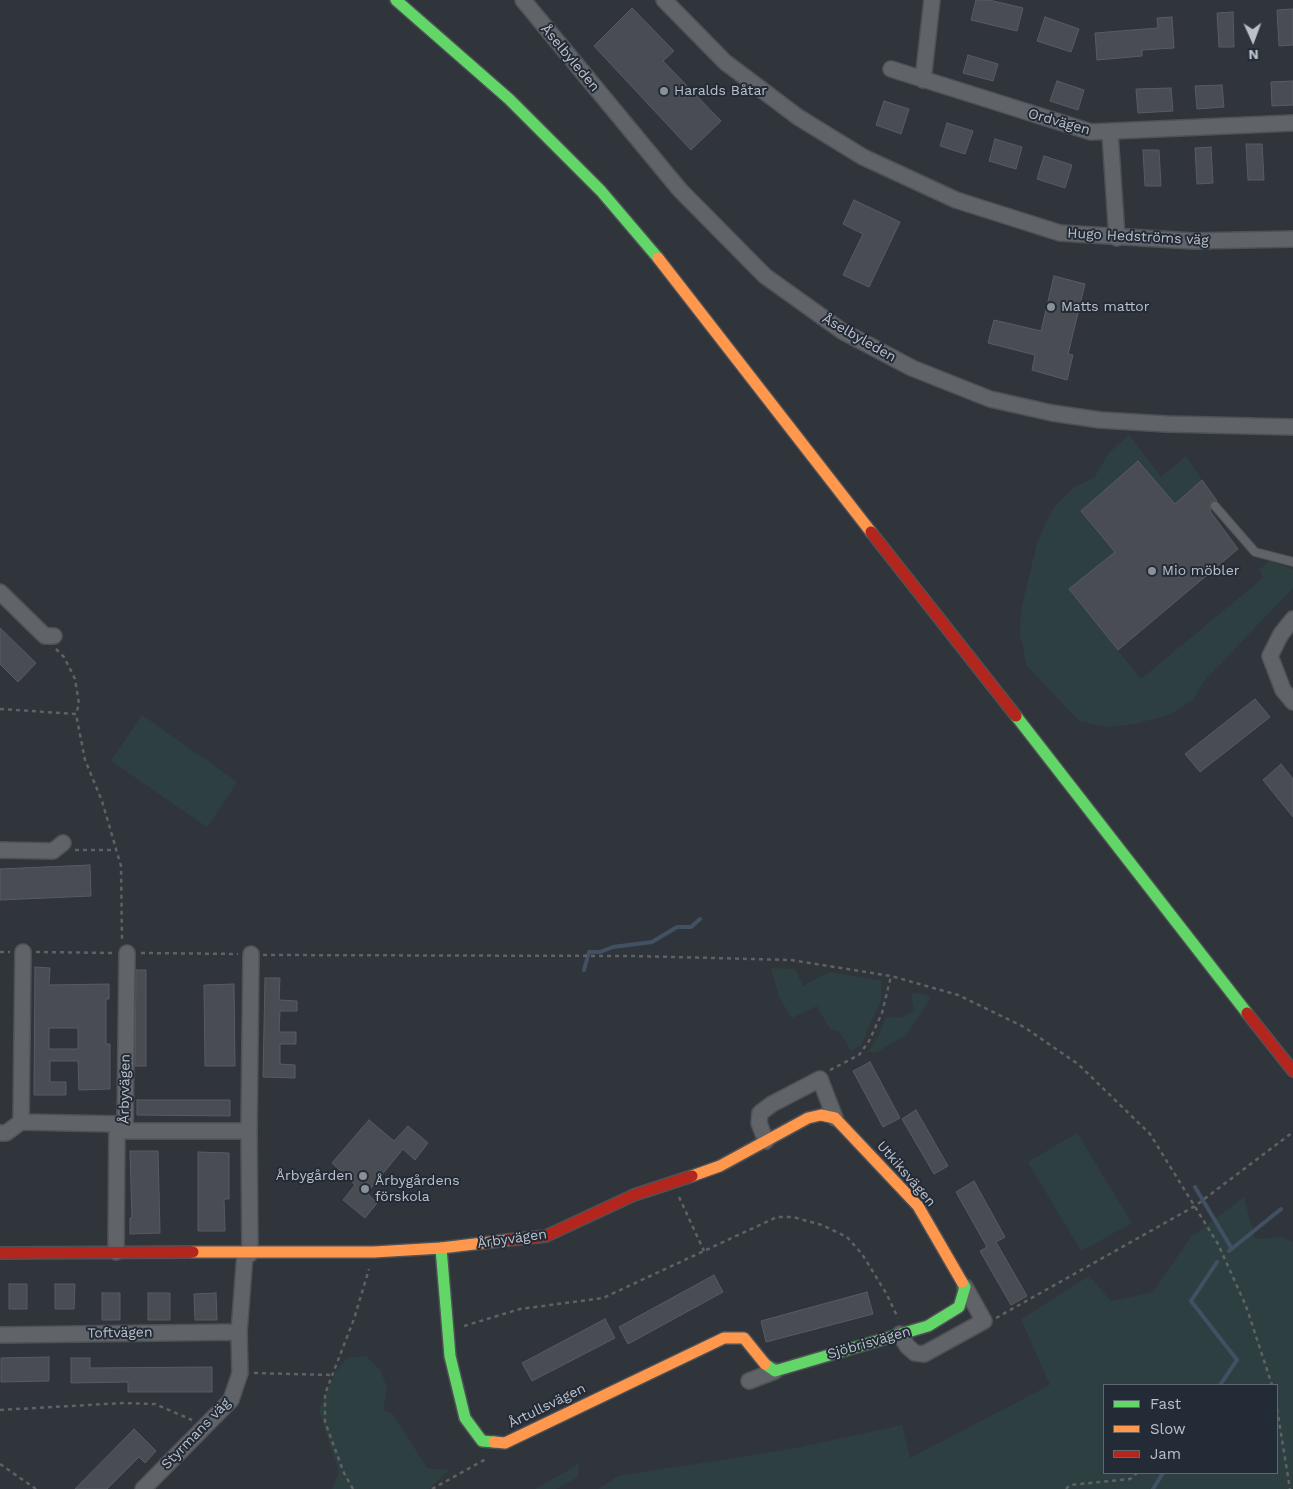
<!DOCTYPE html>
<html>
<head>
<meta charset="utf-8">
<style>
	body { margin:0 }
	#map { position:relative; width:1293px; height:1489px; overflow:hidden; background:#30353b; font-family:"Work Sans",sans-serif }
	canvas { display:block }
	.legend { position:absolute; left:1103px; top:1384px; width:175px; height:90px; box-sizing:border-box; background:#232b36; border:1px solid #606771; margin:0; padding:6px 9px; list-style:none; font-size:15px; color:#bbc1ca }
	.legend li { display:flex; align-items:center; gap:10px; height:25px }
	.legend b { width:25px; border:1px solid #606771 }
	.north { position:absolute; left:1228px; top:15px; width:50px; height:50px; -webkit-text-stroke:4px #232b36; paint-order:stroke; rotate:178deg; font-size:14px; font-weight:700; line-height:20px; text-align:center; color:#bbc1ca }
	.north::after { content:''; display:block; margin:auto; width:18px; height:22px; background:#bbc1ca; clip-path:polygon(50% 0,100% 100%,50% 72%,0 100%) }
</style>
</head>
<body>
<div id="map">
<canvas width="1293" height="1489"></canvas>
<ul class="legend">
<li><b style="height:6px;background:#63d668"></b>Fast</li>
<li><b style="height:6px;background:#ff974d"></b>Slow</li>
<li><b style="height:6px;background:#b3261e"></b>Jam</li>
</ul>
<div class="north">N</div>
</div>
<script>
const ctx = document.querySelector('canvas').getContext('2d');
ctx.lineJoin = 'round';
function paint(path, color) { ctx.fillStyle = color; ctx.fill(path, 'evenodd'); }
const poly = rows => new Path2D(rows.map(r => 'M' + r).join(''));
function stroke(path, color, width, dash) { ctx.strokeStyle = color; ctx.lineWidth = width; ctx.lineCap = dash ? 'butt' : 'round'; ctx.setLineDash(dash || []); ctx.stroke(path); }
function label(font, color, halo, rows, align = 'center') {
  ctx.font = font + ' "Work Sans",sans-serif'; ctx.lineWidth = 4; ctx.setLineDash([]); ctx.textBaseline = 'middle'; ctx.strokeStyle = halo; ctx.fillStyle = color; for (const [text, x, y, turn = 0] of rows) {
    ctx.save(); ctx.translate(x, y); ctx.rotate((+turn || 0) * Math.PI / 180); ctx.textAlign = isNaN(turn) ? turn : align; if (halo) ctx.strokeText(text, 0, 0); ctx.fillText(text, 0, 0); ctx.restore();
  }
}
paint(poly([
	[1129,435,1161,477,1186,456,1202,480,1175,504,1138,461,1082,511,1115,552,1069,590,1141,679,1263,578,1259,570,1270,561,1293,569,1293,588,1204,681,1193,700,1169,715,1134,724,1106,727,1079,721,1027,666,1020,634,1021,610,1037,543,1053,508,1073,488,1094,478,1109,453],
	[142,715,237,782,207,827,111,761],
	[771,968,795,969,803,986,829,972,881,981,881,1000,861,1045,851,1051,839,1031,830,1029,817,1006,792,1018,780,999],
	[911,993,926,994,930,999,906,1035,877,1052,868,1052,878,1037,886,1017,903,1018,914,1010],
	[1077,1133,1132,1223,1081,1251,1028,1162],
	[1244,1197,1255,1239,1281,1237,1293,1242,1293,1489,598,1489,618,1476,787,1450,902,1425,910,1458,1050,1385,1021,1319,1089,1276,1111,1301,1153,1292,1191,1237],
	[1104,1385,1277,1385,1277,1473,1104,1473],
	[366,1356,381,1371,387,1388,383,1410,392,1413,427,1468,449,1470,429,1489,332,1489,339,1472,319,1410,336,1371,347,1358],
	[579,1464,578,1477,556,1489,535,1489]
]), '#2e3f41');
stroke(poly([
	[584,970,589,952,600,952,613,947,652,942,677,927,691,927,700,919],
	[1195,1187,1232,1249],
	[1229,1251,1281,1209],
	[1217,1262,1191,1301,1237,1360,1220,1385],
	[1153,1489,1163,1473]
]), '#425064', 4);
const building = poly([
	[976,0,989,0,1023,8,1017,31,971,20,976,0],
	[632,8,674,51,663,61,721,121,691,150,594,46,632,8],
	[1293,9,1293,45,1279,46,1277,10,1293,9],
	[1233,12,1234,47,1219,47,1217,13,1233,12],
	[1045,17,1079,29,1071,52,1037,41,1045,17],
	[1172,17,1174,48,1142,50,1142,56,1097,60,1095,33,1158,28,1157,18,1172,17],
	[968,55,998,64,993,81,963,73,968,55],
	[1057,81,1084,90,1078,110,1050,101,1057,81],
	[1293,81,1293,105,1272,106,1271,82,1293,81],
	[1222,85,1224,107,1197,109,1195,86,1222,85],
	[1171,88,1173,111,1138,113,1136,89,1171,88],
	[884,101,909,109,901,134,876,125,884,101],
	[947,123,973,131,965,154,940,146,947,123],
	[995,139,1022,147,1016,169,989,161,995,139],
	[1246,144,1262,144,1264,180,1248,180,1246,144],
	[1211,147,1213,183,1197,184,1195,148,1211,147],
	[1143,150,1159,150,1161,186,1145,186,1143,150],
	[1044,156,1072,165,1065,188,1037,179,1044,156],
	[854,200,900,222,869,287,843,275,863,234,843,224,854,200],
	[1054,276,1085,284,1068,354,1073,355,1067,380,1032,370,1035,355,988,343,994,320,1041,331,1054,276],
	[1138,461,1175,504,1202,480,1217,501,1211,502,1210,511,1238,549,1118,650,1069,589,1115,552,1081,511,1138,461],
	[0,628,36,663,18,682,0,664,0,628],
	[1255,699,1270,717,1200,772,1185,754,1255,699],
	[1281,764,1293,779,1293,817,1263,780,1281,764],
	[90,865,91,896,0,900,0,869,90,865],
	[35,967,50,968,49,985,109,984,109,999,106,999,106,1044,110,1044,110,1089,79,1090,78,1061,50,1061,50,1082,66,1082,66,1095,34,1095,35,967],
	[49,1028,78,1028,78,1049,49,1049,49,1028],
	[136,970,146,970,146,1066,135,1066,136,970],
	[265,978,280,978,279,1000,297,1001,297,1011,280,1011,279,1032,296,1032,296,1044,280,1044,280,1064,295,1065,295,1078,263,1077,265,978],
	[234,984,235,1066,205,1066,204,985,234,984],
	[870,1062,900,1118,883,1127,853,1071,870,1062],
	[137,1100,230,1100,230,1116,137,1115,137,1100],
	[916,1110,948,1166,934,1174,902,1119,916,1110],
	[369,1120,394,1141,408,1126,428,1143,415,1160,403,1149,367,1193,377,1203,365,1218,343,1200,355,1185,332,1163,369,1120],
	[130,1151,158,1151,160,1233,130,1234,130,1218,132,1218,130,1151],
	[198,1152,229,1153,229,1199,224,1199,225,1231,198,1231,198,1152],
	[974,1181,1005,1237,996,1242,1027,1296,1011,1305,980,1251,987,1247,956,1192,974,1181],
	[714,1275,723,1292,628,1344,619,1327,714,1275],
	[9,1284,27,1284,27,1309,9,1309,9,1284],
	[55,1284,75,1284,74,1309,55,1309,55,1284],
	[867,1292,873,1314,766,1342,761,1321,867,1292],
	[102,1293,120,1293,120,1320,102,1320,102,1293],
	[148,1293,170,1293,170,1320,148,1320,148,1293],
	[216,1293,217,1320,195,1320,194,1294,216,1293],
	[605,1319,615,1338,532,1381,522,1363,605,1319],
	[49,1357,49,1381,1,1382,1,1358,49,1357],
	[71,1358,90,1358,90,1368,212,1367,212,1392,128,1392,128,1382,71,1383,71,1358],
	[134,1429,156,1451,145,1463,139,1457,107,1489,75,1489,134,1429]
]);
paint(building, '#494d53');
stroke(building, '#585c62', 1);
const lane = poly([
	[1215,506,1255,552,1293,562]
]);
const street = poly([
	[523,0,680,190,765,276,842,331,912,368,990,399,1052,413,1100,420,1167,424,1293,427],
	[664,0,725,62,798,117,863,157,956,200,1060,233,1193,241,1293,239],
	[891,69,1091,132,1293,123],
	[923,80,932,0],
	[1110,133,1117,238],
	[0,592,45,636,54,636],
	[1293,619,1281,634,1270,656,1283,690,1293,702],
	[0,850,53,851,63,843],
	[127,953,125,1131,249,1131],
	[21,1122,117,1124,116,1252],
	[0,1133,6,1133,21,1122,23,952],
	[766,1141,759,1123,760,1113,772,1104,820,1079,835,1118],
	[250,1254,249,1131,251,954],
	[900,1334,907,1346,915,1353,924,1354,984,1321,965,1287],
	[0,1335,239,1332],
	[749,1381,775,1371],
	[143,1489,231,1400,240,1373,239,1332,245,1254]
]);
const fast = poly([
	[396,0,509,99,601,191,658,258],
	[1016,716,1247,1013],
	[441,1248,450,1356,465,1418,482,1441,494,1442],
	[765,1364,775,1371,928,1326,959,1307,965,1287,962,1282]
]);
const slow = poly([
	[658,258,871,532],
	[692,1176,720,1166,808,1118,821,1115,835,1118,918,1206,962,1282],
	[193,1252,374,1252,441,1248,508,1240],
	[494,1442,505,1443,724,1338,744,1338,765,1364]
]);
const jam = poly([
	[871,532,1016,716],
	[1247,1013,1293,1071],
	[508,1240,546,1236,634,1195,692,1176],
	[0,1253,193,1252]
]);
stroke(lane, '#4e5156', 10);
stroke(street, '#4e5156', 18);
stroke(fast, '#4e5156', 14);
stroke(slow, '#4e5156', 14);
stroke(jam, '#4e5156', 14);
stroke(poly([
	[56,649,64,657,75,679,79,704,76,714],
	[0,709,76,714,85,760,102,801,121,866,122,940],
	[75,850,116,850],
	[0,952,10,952],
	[36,952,113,953],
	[141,953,238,954],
	[263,955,634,956,791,960,891,976,958,995,1024,1027,1078,1064,1150,1134,1218,1244,1246,1306,1272,1385],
	[830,1070,859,1055,869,1041,882,1013,891,976],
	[679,1197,704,1251],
	[996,1318,1195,1206,1293,1132],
	[464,1326,520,1309,603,1298,777,1217,793,1217,822,1225,847,1237,862,1254,886,1293,898,1318],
	[254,1373,332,1375],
	[1277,1409,1290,1489],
	[0,1410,123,1403,155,1404,192,1420],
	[0,1464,36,1489],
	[353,1489,344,1473,325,1422,325,1394,354,1319,369,1269],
	[432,1489,486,1459],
	[1066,1489,1070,1485,1130,1479,1137,1473]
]), '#5e6266', 2.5, [4, 4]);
stroke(lane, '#606368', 8);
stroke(street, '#606368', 15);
stroke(fast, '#63d668', 11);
stroke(slow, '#ff974d', 11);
stroke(jam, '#b3261e', 11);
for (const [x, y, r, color] of [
	[664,91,5,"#8a9098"],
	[1051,307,5,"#8a9098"],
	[1152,571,5,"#8a9098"],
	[363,1176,5,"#8a9098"],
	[365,1189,5,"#8a9098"]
]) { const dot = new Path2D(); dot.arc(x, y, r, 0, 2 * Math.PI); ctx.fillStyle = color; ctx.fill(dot); stroke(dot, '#232b36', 2); }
label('14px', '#bbc1ca', '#232b36', [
	["Åselbyleden",570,58,50],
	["Ordvägen",1059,122,16],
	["Hugo Hedströms väg",1138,237,3],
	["Åselbyleden",859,338,30],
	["Årbyvägen",125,1089,-89],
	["Utkiksvägen",906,1174,49],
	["Årbyvägen",512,1239,-8],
	["Toftvägen",120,1333,-1],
	["Sjöbrisvägen",869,1343,-16],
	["Årtullsvägen",547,1406,-26],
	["Styrmans väg",196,1434,-46]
]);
label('14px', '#bbc1ca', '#232b36', [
	["Haralds Båtar",674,91],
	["Matts mattor",1061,307],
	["Mio möbler",1162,571],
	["Årbygården",353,1176,"right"],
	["Årbygårdens",375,1181],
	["förskola",375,1197]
], 'left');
</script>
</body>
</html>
